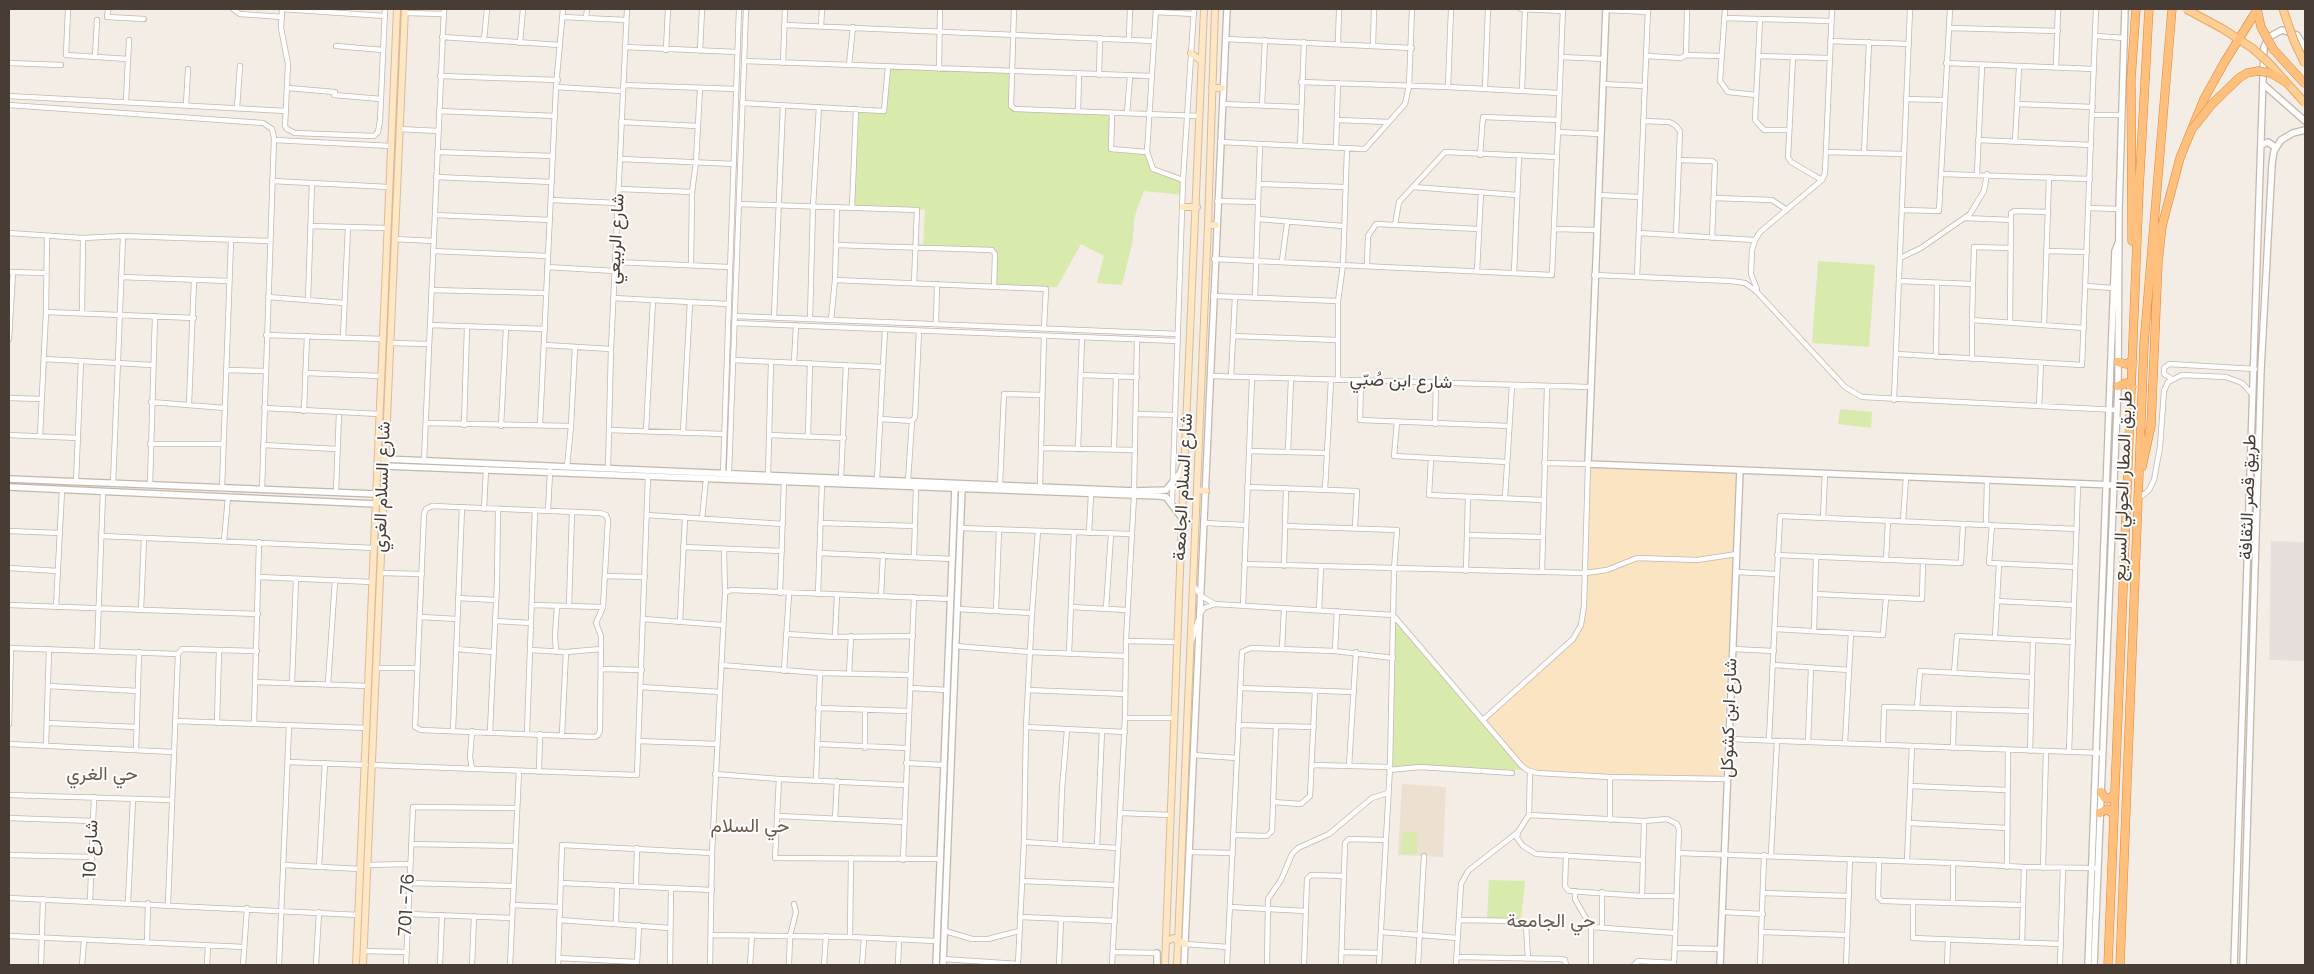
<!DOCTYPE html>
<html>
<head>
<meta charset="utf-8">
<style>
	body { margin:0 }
	#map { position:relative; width:2314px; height:974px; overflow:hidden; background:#f4ede6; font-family:Poppins,sans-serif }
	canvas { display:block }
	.frame { position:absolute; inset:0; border:10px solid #473d35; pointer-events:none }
</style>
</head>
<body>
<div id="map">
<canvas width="2314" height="974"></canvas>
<div class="frame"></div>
</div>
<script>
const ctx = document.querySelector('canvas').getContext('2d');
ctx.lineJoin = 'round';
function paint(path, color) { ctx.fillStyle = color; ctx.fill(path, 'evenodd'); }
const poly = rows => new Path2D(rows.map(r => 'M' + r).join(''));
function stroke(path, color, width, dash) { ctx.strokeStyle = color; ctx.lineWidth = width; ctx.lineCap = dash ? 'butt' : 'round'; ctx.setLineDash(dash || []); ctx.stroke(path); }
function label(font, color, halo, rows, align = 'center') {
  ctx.font = font + ' Poppins,Vazirmatn,sans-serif'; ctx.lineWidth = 4; ctx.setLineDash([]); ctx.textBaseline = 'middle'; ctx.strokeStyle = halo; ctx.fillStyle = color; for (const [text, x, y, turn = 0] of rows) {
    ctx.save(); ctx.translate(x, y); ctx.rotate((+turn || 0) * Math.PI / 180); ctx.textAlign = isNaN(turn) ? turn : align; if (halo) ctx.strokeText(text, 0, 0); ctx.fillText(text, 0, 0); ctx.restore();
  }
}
paint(poly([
	[2271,541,2305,542,2305,661,2269,660]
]), '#e6dfdb');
paint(poly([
	[1402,784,1446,787,1443,857,1398,855]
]), '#eee0d0');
paint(poly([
	[888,67,1011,72,1011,106,1015,109,1112,113,1111,147,1147,152,1153,169,1183,180,1183,195,1144,191,1135,215,1132,244,1122,285,1097,283,1104,256,1081,244,1057,287,994,287,995,254,992,250,923,247,925,210,853,210,859,109,884,111],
	[1818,261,1875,265,1869,347,1812,343],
	[1840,409,1872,412,1871,428,1838,424],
	[1393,615,1521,765,1523,770,1390,767],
	[1403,831,1417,832,1417,854,1401,854],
	[1489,880,1525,881,1521,922,1487,920]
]), '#d9eaad');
paint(poly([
	[1588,464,1740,470,1736,561,1726,676,1722,778,1537,773,1527,770,1484,719,1578,632,1583,617]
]), '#fae4c1');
const minor = poly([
	[68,9,66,55,128,59],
	[108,9,107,17,144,19],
	[233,9,240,14,282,17],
	[282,9,281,28,288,64,285,126,287,129,295,133,374,136,378,132,380,121,385,9],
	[282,9,385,16],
	[1014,9,1011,106,1015,109,1200,116],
	[1156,9,1147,152,1153,169,1183,180],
	[1521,9,1563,11],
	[1725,9,1720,81,1728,92,1756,95],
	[1606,10,1648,12],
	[1156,12,1194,14],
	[405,13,444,14],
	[562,17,626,20],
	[586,18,587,9],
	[1724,18,1831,21],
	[1760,19,1755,120,1764,130,1789,130],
	[785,25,1154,41],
	[821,26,822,9],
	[1949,28,2058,31],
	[2096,36,2124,38],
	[442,37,560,45],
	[1129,39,1130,9],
	[1226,39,1412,48],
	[484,40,487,9],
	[1830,41,1909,44],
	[520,43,523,9],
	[1338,44,1339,9],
	[336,46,383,50],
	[1373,46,1374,9],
	[625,47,737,52],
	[666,50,668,9],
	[700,51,702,9],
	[1686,55,1687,9],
	[1646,56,1681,58,1686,55,1721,56],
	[1758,56,1829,58],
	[95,57,97,20],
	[1561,57,1604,59],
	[1793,57,1788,157,1791,162,1822,180],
	[744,61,1152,76],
	[9,63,61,65],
	[783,63,785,9],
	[1946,63,2094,69],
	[849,65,853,27],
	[2056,67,2058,9],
	[939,69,940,9],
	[1099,75,1100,38],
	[440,76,558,80],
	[1301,82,1448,87,1559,93],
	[1603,84,1645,86],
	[623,85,736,89],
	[556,87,622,91],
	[1448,87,1451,9],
	[288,88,335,92,334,95,381,99],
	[1485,88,1488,9],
	[1522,91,1525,9],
	[9,96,286,111],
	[1906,99,1944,100],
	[126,101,129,40],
	[742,103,884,111,888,67],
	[1222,104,1300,107],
	[2018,104,2093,107],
	[9,105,263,123,272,129,274,138,262,490],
	[186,105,188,69],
	[1262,105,1265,40],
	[237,108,240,66],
	[439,111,555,116],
	[1078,111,1079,74],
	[1112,113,1111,149,1147,152],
	[1127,113,1130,77],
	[2092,115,2122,115],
	[1337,120,1389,122],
	[1643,121,1669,122,1675,125,1680,131,1676,235],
	[621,122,697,126],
	[399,129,438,131],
	[1558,132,1601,134],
	[274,140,391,146],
	[1978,140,2091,145],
	[1220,142,1365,149,1405,104,1409,86,1412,9],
	[2015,142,2019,67],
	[1300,146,1304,42],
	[1336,147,1338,83],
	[437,152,553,156],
	[1826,152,1904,154],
	[1864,153,1869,42],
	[1480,155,1483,117,1559,120],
	[621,159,734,164],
	[1679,160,1712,161,1715,163,1712,238],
	[1941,174,2090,179],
	[1977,174,1982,66],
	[436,177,552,182],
	[272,181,389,187],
	[1259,184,1344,187],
	[1413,187,1517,195],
	[620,189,692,192],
	[1598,195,1640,197],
	[1714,198,1772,200,1787,210],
	[551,200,618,203],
	[1217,201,1258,202],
	[739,204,917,210,914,283],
	[852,208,856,109],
	[2088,208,2119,209],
	[1902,210,1939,211,1950,9],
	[435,215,550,220],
	[1965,218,2011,220],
	[1258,219,1343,226],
	[1395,225,1399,202,1445,152,1557,157],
	[310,226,387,228],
	[1554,229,1596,230],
	[9,233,83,238,123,236,270,241],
	[1639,233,1755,240],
	[394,239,434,241],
	[836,245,992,250,995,254,994,287],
	[433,251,548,256],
	[2046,251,2087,252],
	[1900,258,1921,248,1970,214,1984,191,1987,174],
	[1214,259,1552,275,1563,9],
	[1282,261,1287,223],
	[615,262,729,267],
	[691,265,692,192,696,162,700,88],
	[1367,265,1368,236,1376,224,1479,229],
	[547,267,615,271],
	[1477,271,1481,192],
	[9,272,46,273],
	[1514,273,1519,156],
	[1594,275,1731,281,1745,283,1756,291,1845,387,1862,397,2117,410],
	[121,277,229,281],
	[1637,277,1648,9],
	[835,280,1046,289,1044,328],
	[1899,281,1972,284],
	[2085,286,2114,288],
	[1757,289,1751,274,1752,250,1755,240,1760,232,1822,180,1825,173,1832,9],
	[432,290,545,293],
	[1213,296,1338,301],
	[268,297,344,303],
	[613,298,728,304],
	[1255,298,1260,144],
	[308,300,312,183],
	[46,312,194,318],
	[82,313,83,238],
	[735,316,1178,334],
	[774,317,783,105],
	[810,319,813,206,819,107],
	[831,320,835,280,837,207],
	[1972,320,1974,247,2010,248],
	[734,323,1178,341],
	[2010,323,2011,213,2014,211,2048,212],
	[936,324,937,284],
	[430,325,545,329],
	[2044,325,2049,177],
	[266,335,383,339],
	[1233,336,1337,340],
	[343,338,348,227],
	[9,339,13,272],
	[390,343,429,344],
	[545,345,611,349],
	[1897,354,2082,365,2096,9],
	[1936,357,1937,283],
	[44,359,153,365],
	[1972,359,1972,320,2084,328],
	[733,360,883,367],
	[794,362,796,325],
	[226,370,265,371],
	[305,373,381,376],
	[1081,375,1137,377],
	[1211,376,1590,387],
	[1231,377,1235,297],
	[2172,379,2164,374,2164,368,2169,364,2255,369],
	[1338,380,1338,301,1343,265,1347,149],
	[1361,381,1360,420,1509,426],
	[9,398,42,399],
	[1894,400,1910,9],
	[151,402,225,408],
	[189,404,194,280],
	[2039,406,2041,363],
	[264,408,379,414],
	[304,411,307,336],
	[1136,414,1175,415],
	[880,419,912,421,915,417,919,331],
	[1397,422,1394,456,1507,462],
	[426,423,571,426],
	[1435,424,1436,383],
	[464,425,467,327],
	[540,425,556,87,563,9],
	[501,426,506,328],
	[609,430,723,434],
	[646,431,653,300],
	[683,433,690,302],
	[9,435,78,438],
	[769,435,844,438],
	[40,436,46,312,47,236],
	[808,436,810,363],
	[150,444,224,444],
	[263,445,336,449],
	[1042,448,1135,450],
	[1078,449,1082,337],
	[1114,450,1116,376],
	[1249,451,1327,453],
	[1288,451,1291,379],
	[1431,459,1429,495,1543,500],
	[424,461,444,9],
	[567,467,571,426,575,347],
	[608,469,611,349,627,9],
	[729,473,746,9],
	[723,474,739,9],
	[768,476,771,362],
	[841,478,846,365],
	[877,480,885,329],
	[908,481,912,421],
	[76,482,81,361],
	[113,484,123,236],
	[1000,484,1004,394,1042,395],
	[150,485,155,316],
	[1040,485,1044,336],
	[1247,487,1357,491,1355,527],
	[222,488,231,240],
	[1325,490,1331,380],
	[1134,491,1137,339],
	[336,492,339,413],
	[1505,498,1512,385],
	[2138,499,2149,490,2154,480,2160,447,2164,391,2168,382,2182,375,2226,377,2242,383,2253,395],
	[1172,503,1183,180,1194,9],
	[432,506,600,513,606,515,608,520,603,607,596,623,601,636,600,731,598,735,595,737,421,730,415,727,424,514,426,509,432,506],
	[484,509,486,469],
	[548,511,550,471],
	[647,515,783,524],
	[1823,518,1825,474],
	[702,519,706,479],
	[1903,522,1906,477],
	[821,523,915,526],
	[1205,523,1246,525],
	[1986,525,1987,480],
	[1992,525,1989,563,2075,567],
	[1285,526,1397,530,1394,569,1390,767,1379,965],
	[960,528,1131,534],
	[9,531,60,533],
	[1089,533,1091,494],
	[1467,535,1543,537],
	[101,536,374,548],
	[224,541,228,497],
	[683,547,782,551],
	[724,549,725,593],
	[819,553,952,559],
	[1777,555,1961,563,1963,524],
	[914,557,916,487],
	[1886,560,1888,521],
	[1244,564,1585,573,1607,570,1637,558,1697,560,1737,554],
	[1284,566,1286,488],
	[9,568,58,571],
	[1466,571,1468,497],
	[1542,572,1547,386],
	[1736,572,1776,574],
	[380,573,422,574],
	[605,576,645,577],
	[259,577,372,582],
	[1194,586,1201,596,1215,604],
	[780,593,784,482],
	[818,594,822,483],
	[1815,594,1922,599,1923,561],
	[881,596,883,555],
	[458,598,496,600],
	[1997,601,2074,605],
	[9,605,258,614],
	[532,605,603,607],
	[569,606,572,512],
	[1243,606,1252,378],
	[56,607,62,490],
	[1071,607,1127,610],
	[1106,609,1111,534],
	[141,610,144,538],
	[1319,610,1321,567],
	[996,611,999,529],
	[1032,613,1038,531],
	[1200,614,1204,608,1215,604,1393,615,1521,765,1527,770,1537,773,1610,777,1728,779],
	[421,617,457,619],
	[643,619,722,625],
	[495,621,531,623],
	[680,622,685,517],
	[1775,629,1883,635,1886,598],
	[1814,631,1816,557],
	[786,634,835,637,913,636],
	[835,637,837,595],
	[1995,638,1999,564],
	[1192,640,1198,621],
	[1126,641,1134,496],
	[955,646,1030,652,1126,656],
	[9,648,178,654,168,904],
	[456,649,493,652],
	[1282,649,1284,608],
	[1733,649,1774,651],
	[530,650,566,652,601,649],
	[97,651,103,492],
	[1335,651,1337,611],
	[556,652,555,635,557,606],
	[1069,653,1074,532],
	[178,654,182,649,257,651],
	[721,665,820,673,910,675],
	[1773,665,1849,670],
	[376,668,417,668],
	[601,669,642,670],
	[784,671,789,593],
	[1954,673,1957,636,2073,642],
	[849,674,851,636],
	[256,682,368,686],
	[292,683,296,579],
	[328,684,335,581],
	[48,686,138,691],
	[641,687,720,692],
	[911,688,947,690],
	[1240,688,1354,692],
	[1028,690,1125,694],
	[818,708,908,711],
	[1917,708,1920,671,2031,677],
	[1125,718,1175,718],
	[1484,719,1573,639,1581,625,1584,606,1588,464,1544,463],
	[175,721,367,728],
	[47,723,137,727],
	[217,723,219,650],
	[9,724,11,648],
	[254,724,259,542],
	[1238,725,1314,727],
	[1026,727,1125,732],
	[453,730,462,508],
	[490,731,497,583,498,509],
	[527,733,535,510],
	[562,734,566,652],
	[1729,739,2102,753],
	[1769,740,1780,516,2077,529],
	[639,741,717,744],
	[1808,742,1811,668],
	[1845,743,1851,633],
	[9,744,174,752],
	[817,744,906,748],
	[46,745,49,649],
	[1883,745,1884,707,2031,711],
	[865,748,865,711],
	[1953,748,1954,709],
	[136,750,139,652],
	[2030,751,2033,640],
	[2069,752,2078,484],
	[1193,755,1237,758],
	[288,762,366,765],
	[906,763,944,765],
	[372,765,637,775,648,476],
	[1313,765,1390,767],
	[1349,766,1356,652],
	[472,769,470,757,472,731],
	[1389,770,1420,767,1512,773],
	[539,772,540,734],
	[715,774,779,779,905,785],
	[779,779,775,858,940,859],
	[816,780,820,673],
	[1910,786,2006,790],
	[9,795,172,800],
	[1273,802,1301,804,1310,796,1315,691],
	[1120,813,1171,815],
	[1529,815,1644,821,1667,819,1677,824,1679,829,1674,965],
	[779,816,903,822],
	[9,818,93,821],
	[835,819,837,781],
	[1610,820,1610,777],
	[1909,823,2007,828],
	[1518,832,1517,838,1523,846,1536,854,1642,860],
	[1234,835,1267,836,1272,831,1276,726],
	[1024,842,1117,848],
	[411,844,515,846],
	[1060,844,1062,789,1067,730],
	[1097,846,1102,731],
	[1189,852,1233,853],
	[1678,853,1953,863,2024,867,2094,868],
	[9,855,92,857],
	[1566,855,1565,886,1569,891,1642,896,1677,896],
	[1771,855,1777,741],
	[903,860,914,597],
	[1879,860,1878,897,1882,901,2023,905],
	[1907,861,1912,746],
	[283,865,361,869],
	[367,865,410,864],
	[319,867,325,763],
	[2007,867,2008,750],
	[2043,868,2046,751],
	[1022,881,1115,885],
	[409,883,513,886],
	[561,883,712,890],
	[636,886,637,848],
	[1575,891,1575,899,1591,927,1591,965],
	[1764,893,1849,896],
	[1642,896,1644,821],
	[9,898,359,915],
	[90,901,94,797],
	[128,902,133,799],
	[1913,902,1913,938,2061,944],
	[1953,902,1953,863],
	[512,905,560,907],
	[1230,907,1306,911],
	[1722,912,1763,914],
	[408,914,512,918],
	[1020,917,1115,921],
	[559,920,670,928],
	[1460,920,1518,921,1524,923,1526,925,1528,959],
	[616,923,617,885],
	[1591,927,1675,933],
	[1602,928,1602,892],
	[945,931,972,939,988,939,1019,931],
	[1381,932,1458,938],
	[1762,932,1847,935],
	[712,935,850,937,936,941],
	[9,936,244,947],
	[850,937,851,858],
	[147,943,148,903],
	[2022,943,2024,867],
	[1185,944,1228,947],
	[1675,948,1721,949],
	[364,951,406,952],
	[1113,952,1157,953],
	[1342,952,1380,953],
	[1457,957,1561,959,1565,960,1566,965],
	[558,958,637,962],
	[943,959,1018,964,1024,842,1026,727,1032,613,957,609],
	[637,964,639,925],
	[41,965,43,899],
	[82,965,84,940],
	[207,965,208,946],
	[243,965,247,908],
	[279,965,289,726],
	[316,965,319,912],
	[406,965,413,807,517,808],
	[440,965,442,915],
	[472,965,474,916],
	[510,965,519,771],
	[558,965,562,845,712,853],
	[670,965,671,888],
	[710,965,712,853,725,593,731,590,951,599],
	[750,965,752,935],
	[789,965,790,936,796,912,794,904],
	[824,965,826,936],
	[862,965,864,938],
	[898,965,899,940],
	[1059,965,1061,919],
	[1112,965,1125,718,1126,641,1178,642],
	[1227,965,1242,652,1251,648,1335,651,1393,658],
	[1267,965,1268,899,1281,880,1292,854,1298,848,1329,834,1372,798,1388,793],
	[1304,965,1307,879,1311,875,1344,876],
	[1341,965,1345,843,1349,839,1386,840],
	[1418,965,1424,856],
	[1456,965,1461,884,1468,871,1518,832,1529,815,1530,771],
	[1634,965,1638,961,1674,963],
	[1760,965,1764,855],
	[1846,965,1850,859],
	[1947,965,1948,940],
	[2060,965,2063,868]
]);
const tertiary = poly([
	[1606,9,1588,464,2114,485],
	[2263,84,2305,121],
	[2262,145,2268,142,2276,148],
	[384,459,1134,491,1166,490,1180,473,1183,465],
	[384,466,1159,496,1166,497,1182,518],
	[9,479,376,494],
	[9,487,376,504],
	[936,965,955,488],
	[943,965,962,488],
	[1157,965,1157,953],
	[1184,965,1227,9],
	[1720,965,1740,470],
	[2088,965,2115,251,2119,241],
	[2094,965,2118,386,2119,209,2125,9],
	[2234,965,2264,47,2269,37,2282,30,2297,35,2305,48],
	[2243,965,2261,369,2272,164,2274,151,2281,140,2293,133,2305,130]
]);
const secondary = poly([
	[1191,53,1202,62],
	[1212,88,1222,88],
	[1183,207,1197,207],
	[1208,225,1216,225],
	[1197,490,1206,491],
	[1166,942,1173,938,1185,944],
	[356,965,397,9],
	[363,965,405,9],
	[1165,965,1182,518,1204,9],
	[1177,965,1208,225,1215,9]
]);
const trunk = poly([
	[2132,241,2131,79,2136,9],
	[2118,362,2126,364,2133,361],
	[2118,386,2126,383,2132,387],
	[2142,467,2151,426,2158,263,2162,226,2180,158,2204,99,2224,63],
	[2101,792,2105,798,2108,799,2114,795],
	[2100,813,2107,809,2113,814],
	[2108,965,2139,190,2149,9],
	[2120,965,2144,344,2172,9]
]);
stroke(minor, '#c3b6ac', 6);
stroke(tertiary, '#c3b6ac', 8);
stroke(secondary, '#d9bc96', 8);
stroke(trunk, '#e38331', 9);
stroke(minor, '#fff', 4.5);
stroke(tertiary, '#fff', 5.5);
stroke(secondary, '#ffe7c5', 6);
stroke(trunk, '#ffc07d', 8);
const primaryBridge = poly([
	[2186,9,2223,29,2252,48,2268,62,2305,103],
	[2283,9,2294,41,2305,64]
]);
const trunkBridge = poly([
	[2257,9,2261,27,2273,49,2305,84],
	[2224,63,2257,10],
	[2193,128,2212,104,2239,78,2247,73,2258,71,2271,73,2287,83]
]);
stroke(primaryBridge, '#e8a860', 9, []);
stroke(trunkBridge, '#e38331', 9, []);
stroke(primaryBridge, '#ffce94', 7);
stroke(trunkBridge, '#ffc07d', 8);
label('18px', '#473d35', '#fff', [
	["شارع الربيعي",617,239,-87],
	["شارع ابن صُبّي",1401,382,2],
	["طريق المطار الحولي السريع",2124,486,-88],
	["شارع السلام الغري",383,487,-88],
	["شارع السلام الجامعة",1184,487,-87],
	["طريق قصر الثقافة",2249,497,-88],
	["شارع ابن كشوكل",1730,718,-88],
	["شارع 10",92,849,-88],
	["701 -76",408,905,-87]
]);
label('19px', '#6a594c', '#fff', [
	["حي الغري",102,775],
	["حي السلام",750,827],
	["حي الجامعة",1551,922]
]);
</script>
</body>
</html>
